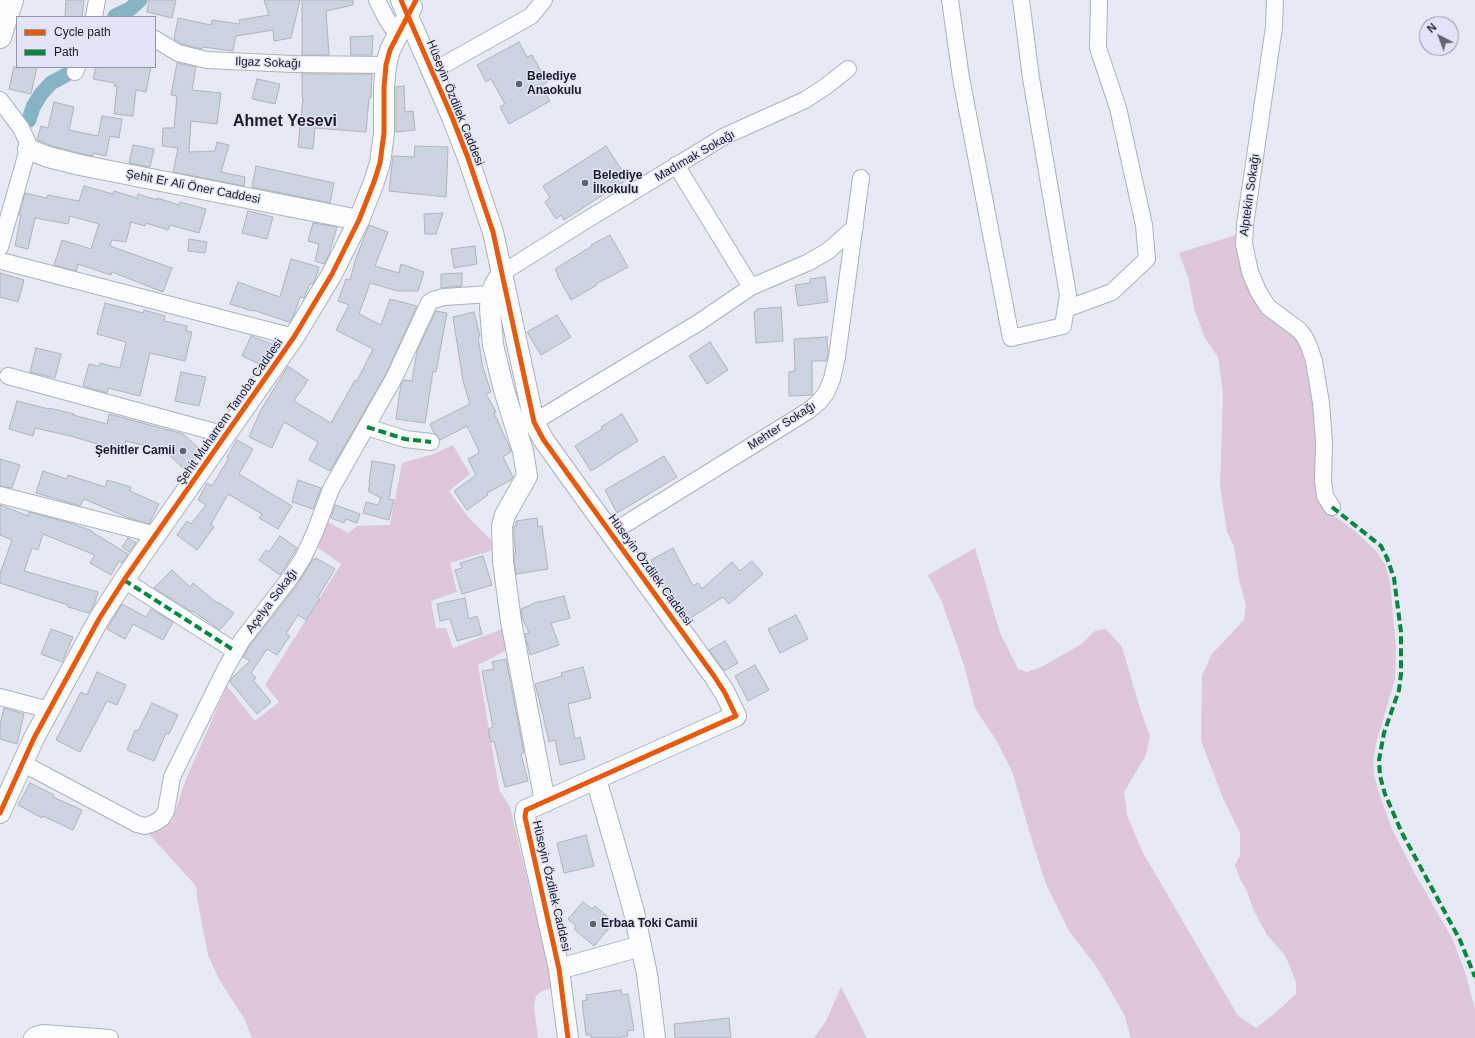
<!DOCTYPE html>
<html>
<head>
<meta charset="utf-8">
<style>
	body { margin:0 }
	#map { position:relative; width:1475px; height:1038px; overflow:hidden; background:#e7e9f4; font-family:Arial,sans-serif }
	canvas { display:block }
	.legend { position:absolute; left:16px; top:16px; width:140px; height:52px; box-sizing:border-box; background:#e2e5f9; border:1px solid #9295a3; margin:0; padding:5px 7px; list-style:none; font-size:12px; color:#1b1c23 }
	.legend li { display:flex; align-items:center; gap:8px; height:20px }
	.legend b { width:20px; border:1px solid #9295a3 }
	.north { position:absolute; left:1419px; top:16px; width:40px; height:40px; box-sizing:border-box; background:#e2e5f9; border:1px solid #9295a3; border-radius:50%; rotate:318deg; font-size:11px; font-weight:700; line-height:16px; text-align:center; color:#1b1c23 }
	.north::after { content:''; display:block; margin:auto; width:14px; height:18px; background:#62646c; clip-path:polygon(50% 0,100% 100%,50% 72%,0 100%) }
</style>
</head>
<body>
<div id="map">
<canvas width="1475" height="1038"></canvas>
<ul class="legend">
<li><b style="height:5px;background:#e8590c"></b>Cycle path</li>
<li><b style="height:5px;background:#00873e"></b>Path</li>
</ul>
<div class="north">N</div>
</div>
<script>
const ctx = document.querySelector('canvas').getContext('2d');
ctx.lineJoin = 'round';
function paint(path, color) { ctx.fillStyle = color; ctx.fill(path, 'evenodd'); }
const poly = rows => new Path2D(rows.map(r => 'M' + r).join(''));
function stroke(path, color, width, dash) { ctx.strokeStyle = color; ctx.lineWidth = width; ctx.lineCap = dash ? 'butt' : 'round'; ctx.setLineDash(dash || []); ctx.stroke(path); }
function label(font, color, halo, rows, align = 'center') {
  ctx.font = font + ' Arial,sans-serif'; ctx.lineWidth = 3; ctx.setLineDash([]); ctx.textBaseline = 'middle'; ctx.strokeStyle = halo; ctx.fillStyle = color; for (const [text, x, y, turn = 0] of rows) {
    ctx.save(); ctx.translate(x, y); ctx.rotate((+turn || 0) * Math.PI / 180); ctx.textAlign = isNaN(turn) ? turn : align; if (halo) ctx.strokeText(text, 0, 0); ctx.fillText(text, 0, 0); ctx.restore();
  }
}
paint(poly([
	[1236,235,1240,262,1295,335,1309,362,1324,503,1336,517,1357,533,1376,551,1385,565,1390,582,1396,647,1395,679,1377,740,1373,761,1374,775,1380,796,1392,829,1415,874,1452,938,1465,972,1475,1009,1475,1038,1131,1038,1124,1014,1096,966,1069,931,1046,884,1033,844,1012,771,996,740,975,708,964,665,942,602,928,575,975,548,1000,633,1018,669,1027,672,1041,667,1080,645,1095,631,1106,629,1122,647,1141,712,1150,736,1146,755,1124,792,1127,815,1142,851,1238,1016,1256,1028,1274,1014,1296,994,1296,982,1285,955,1267,935,1254,911,1247,891,1240,879,1235,865,1240,856,1240,833,1223,798,1201,741,1202,676,1211,655,1244,620,1246,605,1239,580,1234,546,1227,532,1220,485,1223,393,1218,357,1205,338,1195,311,1188,277,1179,253],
	[453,445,470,474,449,491,468,517,490,539,494,550,450,563,457,592,431,601,436,628,446,628,453,648,502,629,507,650,478,665,499,789,510,807,553,988,542,991,536,996,534,1006,538,1038,252,1038,244,1018,220,981,208,955,197,898,196,886,149,834,161,830,172,821,186,779,227,686,255,721,279,702,265,685,341,564,318,548,328,522,348,533,357,526,390,525,402,463,434,454],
	[841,987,867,1038,814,1038,826,1021]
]), '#dec6db');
stroke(poly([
	[115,16,130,9,140,0],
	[29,120,33,107,41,94,51,83,66,75]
]), '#87b4c5', 15);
const building = poly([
	[66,0,84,0,82,17,65,17,66,0],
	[149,0,176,0,172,18,147,12,149,0],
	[264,0,300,0,291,38,274,41,273,30,236,36,233,51,203,47,202,49,182,44,174,39,178,18,211,25,212,20,240,24,239,20,269,15,264,0],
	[302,0,353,0,353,5,326,11,329,55,302,55,302,0],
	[373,36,372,55,351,55,350,37,373,36],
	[519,42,527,57,532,55,547,82,541,86,550,101,509,124,500,107,505,104,491,79,486,82,477,65,519,42],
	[177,63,196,67,192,90,221,93,217,124,191,121,189,152,215,151,217,142,229,145,221,172,245,177,244,186,173,172,178,148,162,146,163,128,174,128,177,96,171,95,177,63],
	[14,67,37,67,31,94,9,89,14,67],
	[96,67,151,67,146,92,136,90,133,116,114,114,117,86,114,86,115,83,93,79,96,67],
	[302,74,372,74,371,98,369,98,366,132,315,128,313,149,298,147,303,98,302,98,302,74],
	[257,79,280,84,275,104,252,99,257,79],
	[404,86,405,112,413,111,415,130,396,132,396,87,404,86],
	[54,102,74,107,69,130,98,136,102,116,122,119,119,138,110,136,106,156,93,153,93,156,83,154,52,146,37,140,41,126,48,128,54,102],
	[133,145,154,149,150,167,129,163,133,145],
	[415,146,448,147,446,197,389,191,393,156,414,157,415,146],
	[606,146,628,179,564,220,561,215,556,219,545,202,550,198,543,186,606,146],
	[256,166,334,183,330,203,252,187,256,166],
	[84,186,113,194,114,191,137,198,138,194,157,200,157,198,179,205,180,202,206,209,199,233,170,225,168,230,146,223,145,226,131,222,126,242,112,240,110,246,172,268,163,292,112,272,111,275,78,264,76,271,54,265,62,240,91,249,99,224,70,216,68,224,35,218,28,249,15,246,21,215,19,215,25,193,47,198,48,195,79,201,84,186],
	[248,211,273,217,267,239,242,233,248,211],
	[443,213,436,234,425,234,424,214,443,213],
	[313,223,337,227,329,254,324,264,315,261,319,244,308,241,313,223],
	[369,225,388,232,375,266,399,273,401,264,424,272,418,291,398,291,370,283,359,314,381,325,390,299,417,306,386,374,330,471,309,460,318,442,284,422,272,448,249,437,261,410,288,366,308,380,294,401,331,423,355,380,357,381,373,349,336,330,349,305,338,301,346,279,350,280,356,258,369,225],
	[610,235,628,267,596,284,597,285,571,300,557,275,558,274,555,269,592,246,591,245,610,235],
	[189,239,207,242,205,253,188,251,189,239],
	[475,246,477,264,454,268,451,249,475,246],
	[291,259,319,267,315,280,313,284,310,283,304,298,300,297,293,317,289,322,253,310,252,311,230,304,238,282,280,297,291,259],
	[0,273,24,280,18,302,0,297,0,273],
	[462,273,462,286,441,288,441,274,462,273],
	[825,277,828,302,798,306,795,285,810,283,810,279,825,277],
	[105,303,143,313,144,310,165,316,164,321,187,326,186,331,192,332,185,361,150,353,140,396,108,388,107,393,83,386,89,364,99,366,100,363,120,368,126,342,97,334,105,303],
	[781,307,783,341,756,343,754,312,757,311,757,309,781,307],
	[436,311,447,313,436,372,433,371,425,423,396,419,401,384,404,380,412,381,417,351,436,311],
	[474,312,480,336,478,337,483,368,491,392,486,394,496,412,494,413,510,448,511,452,503,457,513,477,511,480,487,493,488,495,467,510,454,491,476,475,468,459,479,453,478,449,467,426,440,440,437,435,434,433,430,424,470,404,463,381,453,317,474,312],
	[557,315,571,337,541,355,527,332,557,315],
	[251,336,274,345,261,365,242,356,251,336],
	[827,337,828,355,826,361,812,361,812,395,789,396,789,372,795,371,794,339,827,337],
	[710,342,728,370,707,384,689,356,710,342],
	[36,348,61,354,55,378,30,372,36,348],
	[181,372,206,377,199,406,175,401,181,372],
	[17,401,49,409,49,408,74,414,73,415,107,424,109,414,183,434,201,450,184,469,164,450,126,441,123,452,71,436,35,428,33,436,9,429,17,401],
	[622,414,638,441,591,471,575,446,602,429,601,427,622,414],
	[237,440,253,449,239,474,292,506,278,529,259,518,262,514,228,494,211,524,214,527,197,550,177,535,187,521,191,524,206,505,198,500,207,483,212,486,229,458,227,457,237,440],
	[664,456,677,477,617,513,605,490,664,456],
	[0,459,20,465,12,488,0,486,0,459],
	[372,461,395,465,389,499,394,500,389,520,363,513,366,502,378,505,381,498,368,491,370,483,369,483,372,461],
	[43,471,67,479,68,475,105,487,107,480,131,487,130,491,159,504,149,524,129,518,84,499,80,506,77,505,36,493,43,471],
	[298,480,321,488,313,509,292,502,298,480],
	[0,505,28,516,29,512,73,524,92,531,92,532,128,554,122,563,119,561,111,575,90,563,95,555,43,534,38,550,32,548,24,571,98,592,94,605,89,613,68,607,68,605,0,583,0,574,12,540,0,535,0,505],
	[335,505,360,514,357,523,346,519,344,523,331,518,335,505],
	[537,518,538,527,542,526,548,569,516,574,514,560,514,553,516,553,514,541,514,526,516,526,516,521,537,518],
	[280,536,297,548,280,575,259,560,266,550,269,552,280,536],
	[128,538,136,543,129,552,122,547,128,538],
	[673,548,693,586,698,583,702,589,732,562,740,571,752,561,763,574,729,604,723,597,687,620,667,590,651,560,673,548],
	[483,556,492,585,462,594,455,570,462,568,460,563,483,556],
	[316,558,335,569,318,597,320,599,306,620,298,615,286,634,290,636,277,655,267,649,251,673,256,678,253,680,271,702,257,714,230,682,232,678,250,661,243,657,250,645,298,584,313,559,315,560,316,558],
	[172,570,190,587,193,583,217,603,218,602,234,613,220,630,193,611,192,612,154,588,172,570],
	[564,596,570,618,551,623,559,645,530,655,525,634,529,633,522,617,521,609,540,601,540,602,564,596],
	[465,598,469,619,477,616,482,634,457,641,450,619,440,621,437,604,465,598],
	[122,604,146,617,151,609,173,622,163,640,133,624,125,639,107,629,122,604],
	[796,615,808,639,780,653,768,629,796,615],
	[51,629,73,637,62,662,41,654,51,629],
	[725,641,738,663,724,671,709,650,725,641],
	[506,659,524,753,521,754,528,781,505,787,494,741,491,742,488,729,493,727,482,671,494,669,492,662,506,659],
	[755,665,769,690,748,701,735,676,755,665],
	[583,667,591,698,568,704,575,739,580,737,585,759,560,765,555,740,549,742,542,711,535,684,562,676,561,673,583,667],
	[97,672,126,685,117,705,107,701,80,752,56,740,81,692,87,695,97,672],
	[152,703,178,715,169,734,166,733,154,761,127,750,135,730,138,731,152,703],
	[4,708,24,714,17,744,0,739,0,725,4,708],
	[30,783,54,795,53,797,82,810,73,830,43,816,42,818,18,805,30,783],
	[586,835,594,866,564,873,557,843,586,835],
	[583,902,592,909,595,906,614,922,594,946,574,929,576,926,568,919,583,902],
	[621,990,622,995,628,994,634,1030,627,1031,628,1036,615,1038,591,1038,591,1035,586,1035,582,1001,587,1000,586,995,621,990],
	[729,1018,731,1038,675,1038,674,1024,729,1018]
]);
paint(building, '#ccd4e1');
stroke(building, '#afb3ba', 1);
const minor = poly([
	[377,0,386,18,397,35],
	[950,0,961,78,1011,338,1063,326,1068,295,1031,78,1021,0],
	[1275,0,1274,27,1245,225,1244,244,1250,272,1258,291,1268,307,1299,330,1304,336,1309,346,1314,361,1321,403,1324,442,1323,481,1325,496,1332,507],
	[94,17,97,0],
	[155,39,178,53,207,60,293,64,386,65],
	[433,71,531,16,544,0],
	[75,72,77,67],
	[0,100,21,128,27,141,28,149,0,247],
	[676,165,751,287],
	[5,262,294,337],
	[502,273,580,224,725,136,805,100,825,87,848,69],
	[1066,309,1112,292,1147,259,1144,225,1118,108,1098,48,1099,0],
	[8,376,226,435],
	[534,422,698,323,751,287,809,262,828,251,855,227],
	[367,427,405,439,431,442],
	[0,495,156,535],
	[611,533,808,411,819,402,826,393,832,379,837,357,861,178],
	[124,580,235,651],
	[0,697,49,710],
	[22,763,137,824,145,826,154,823,162,818,166,811,172,777,226,668,242,640,290,578,303,558,315,532,331,489,394,378,429,303,433,300,444,297,491,294],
	[32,1038,35,1035,43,1033,110,1038]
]);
const tertiary = poly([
	[401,0,452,117,468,158,493,232,534,422,543,439,568,474,714,676,725,693,736,716,526,810,525,817,559,969,568,1038],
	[28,149,48,157,80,165,359,220],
	[502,273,495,284,491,294,490,309,493,345,504,390,523,451,527,476,505,515,502,526,503,561,511,621,545,802],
	[596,779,622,869,634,912,647,974,655,1038],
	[0,813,34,738,99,619,124,580,294,337,332,274,359,220,374,182,380,163,384,133,384,87,386,65,390,50,412,7],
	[559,969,641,946]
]);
const secondary = poly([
	[0,37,12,0]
]);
stroke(minor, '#afb1ba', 18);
stroke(tertiary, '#afb1ba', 22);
stroke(secondary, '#afb1ba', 24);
stroke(minor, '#fbfcfd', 16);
stroke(tertiary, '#fbfcfd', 20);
stroke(secondary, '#fbfcfd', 22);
stroke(poly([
	[367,427,405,439,431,442],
	[1332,507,1381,546,1387,558,1394,578,1401,632,1401,674,1399,690,1384,733,1379,760,1380,776,1385,794,1402,833,1460,940,1475,977],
	[124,580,235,651]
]), '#00873e', 4, [8, 4]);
stroke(poly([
	[401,0,452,117,468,158,493,232,534,422,543,439,568,474,714,676,725,693,736,716,526,810,525,817,559,969,568,1038],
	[0,813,34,738,99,619,124,580,294,337,332,274,359,220,374,182,380,163,384,133,384,87,386,65,390,50,416,0]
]), '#e8590c', 5);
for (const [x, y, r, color] of [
	[519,84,4,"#62646c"],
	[585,183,4,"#62646c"],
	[183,451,4,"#62646c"],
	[593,924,4,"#62646c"]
]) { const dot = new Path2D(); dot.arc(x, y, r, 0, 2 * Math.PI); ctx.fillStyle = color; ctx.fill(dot); stroke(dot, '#e2e5f9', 1.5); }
label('12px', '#1b1c23', '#e2e5f9', [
	["Ilgaz Sokağı",268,63,2],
	["Hüseyin Özdilek Caddesi",455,103,68],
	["Madımak Sokağı",695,156,-30],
	["Şehit Er Ali Öner Caddesi",193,187,11],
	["Alptekin Sokağı",1250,195,-82],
	["Şehit Muharrem Tanoba Caddesi",230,412,-55],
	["Mehter Sokağı",782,426,-33],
	["Hüseyin Özdilek Caddesi",650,570,54],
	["Açelya Sokağı",272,601,-53],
	["Hüseyin Özdilek Caddesi",551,886,77]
]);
label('bold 12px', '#1b1c23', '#e2e5f9', [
	["Belediye",527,77],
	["Anaokulu",527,91],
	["Belediye",593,176],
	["İlkokulu",593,190],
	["Şehitler Camii",175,451,"right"],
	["Erbaa Toki Camii",601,924]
], 'left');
label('bold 16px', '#1b1c23', '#e2e5f9', [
	["Ahmet Yesevi",285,122]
]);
</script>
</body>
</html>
